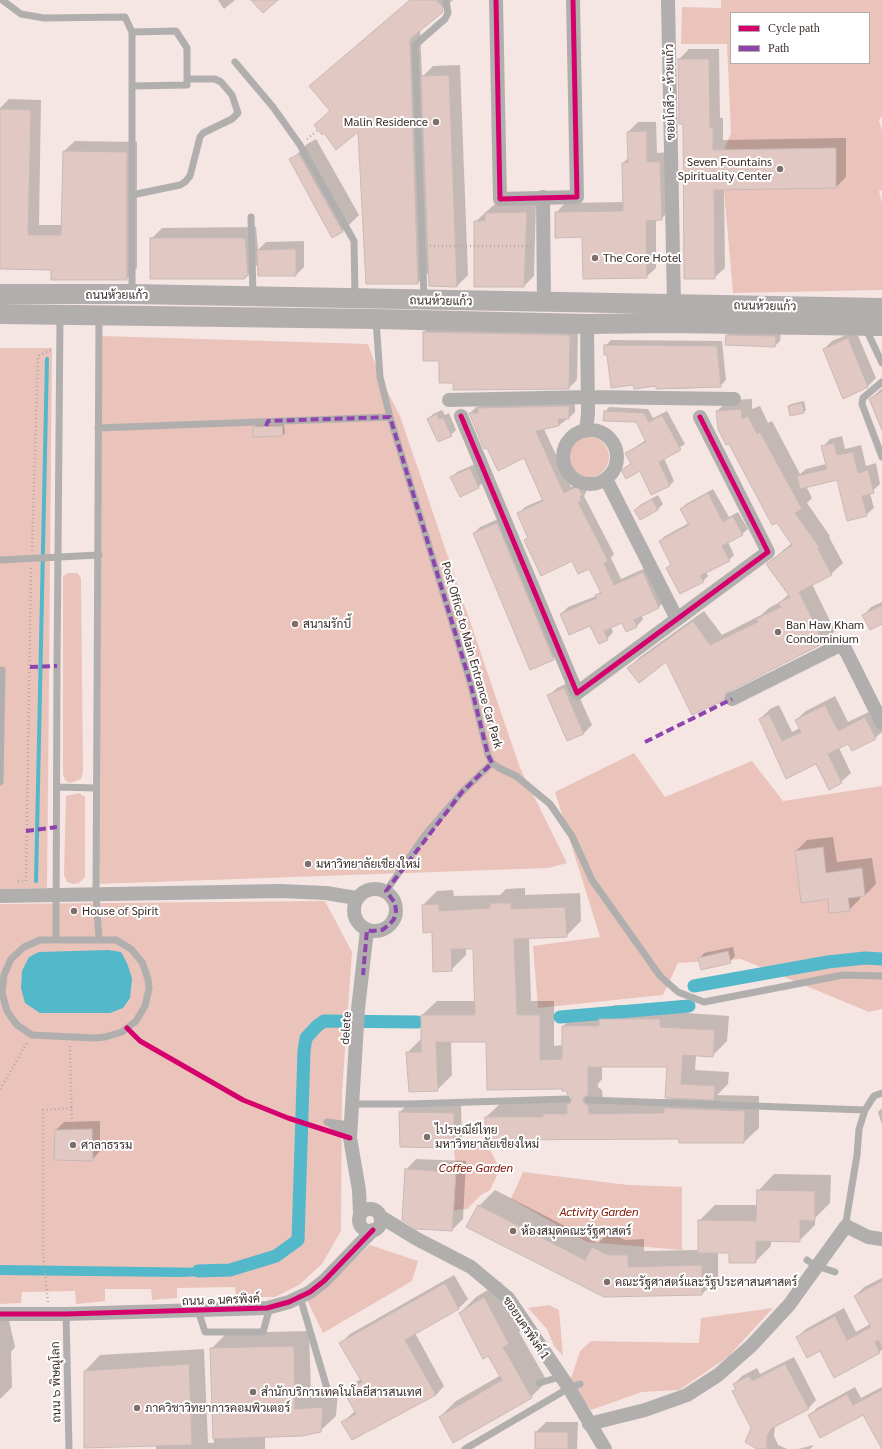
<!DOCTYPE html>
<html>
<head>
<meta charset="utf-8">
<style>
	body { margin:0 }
	#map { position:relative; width:882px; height:1449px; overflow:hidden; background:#f6e6e3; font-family:Georgia,serif }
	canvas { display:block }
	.legend { position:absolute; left:730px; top:12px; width:140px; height:52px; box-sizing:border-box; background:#fff; border:1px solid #b1acab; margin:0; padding:5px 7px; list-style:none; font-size:12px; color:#3c2f2c }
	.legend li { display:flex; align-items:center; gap:8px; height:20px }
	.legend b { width:20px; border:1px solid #b1acab }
</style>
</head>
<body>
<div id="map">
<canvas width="882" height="1449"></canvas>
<ul class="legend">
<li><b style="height:5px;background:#d6006c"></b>Cycle path</li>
<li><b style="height:5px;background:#8e44ad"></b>Path</li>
</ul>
</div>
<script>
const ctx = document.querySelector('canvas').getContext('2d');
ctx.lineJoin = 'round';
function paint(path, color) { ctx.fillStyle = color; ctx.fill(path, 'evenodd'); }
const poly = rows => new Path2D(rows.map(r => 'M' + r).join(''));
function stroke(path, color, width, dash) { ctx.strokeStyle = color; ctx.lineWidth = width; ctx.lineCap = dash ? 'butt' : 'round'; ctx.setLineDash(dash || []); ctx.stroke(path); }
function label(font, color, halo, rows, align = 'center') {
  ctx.font = font + ' Georgia,Sarabun,serif'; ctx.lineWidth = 4; ctx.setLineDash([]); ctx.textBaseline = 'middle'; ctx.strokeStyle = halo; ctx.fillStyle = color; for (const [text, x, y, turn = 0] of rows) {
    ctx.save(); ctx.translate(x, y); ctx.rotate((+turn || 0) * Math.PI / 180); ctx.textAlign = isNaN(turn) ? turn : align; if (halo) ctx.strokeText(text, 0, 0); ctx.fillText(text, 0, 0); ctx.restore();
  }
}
paint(poly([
	[721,0,882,0,882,116,879,120,882,131,882,190,879,191,882,203,882,290,733,293,724,190,835,148,724,150,731,133,727,44,681,44,682,7,721,8],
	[731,13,869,13,869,63,731,63],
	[101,336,368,344,380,377,400,416,520,768,567,863,548,868,96,884],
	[0,348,52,348,47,888,0,889],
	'569 457a20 20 0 1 1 40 0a20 20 0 1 1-40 0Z',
	[68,573,77,573,81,578,83,771,81,779,70,783,65,780,63,774,63,576],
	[634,753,665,797,752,761,783,801,882,786,882,1009,869,1012,741,959,678,963,663,995,538,1008,533,946,600,937,555,792],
	[79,793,85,797,85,877,79,883,73,884,67,882,64,875,66,796],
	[325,901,352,952,342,1092,341,1231,322,1264,299,1285,275,1297,236,1297,235,1287,177,1288,177,1298,152,1300,151,1289,105,1289,105,1301,76,1304,75,1291,22,1292,21,1303,0,1304,0,904],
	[485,1140,500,1169,490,1190,481,1195,467,1209,454,1210,456,1172,454,1148],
	[523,1172,628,1185,682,1187,682,1250,587,1242,511,1199],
	[370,1245,418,1261,412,1281,323,1333,307,1300],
	[549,1305,559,1310,563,1356,554,1346,547,1329,528,1308],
	[773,1308,728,1357,679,1390,642,1392,591,1410,570,1382,580,1351,591,1341,699,1343,701,1318]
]), '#eac3bb');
paint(poly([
	[108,950,121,952,127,963,132,978,130,998,123,1008,110,1013,40,1013,25,1003,21,988,22,971,29,957,39,952],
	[0,1265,214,1268,219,1275,182,1277,0,1275]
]), '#52b8ca');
paint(poly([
	[218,0,235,0,224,9],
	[410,0,453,0,420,29,422,77,433,66,460,65,468,275,457,286,429,272,418,283,367,283,359,130,324,132,315,125,331,110,310,86],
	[689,49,719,49,720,118,723,118,723,140,846,138,846,177,836,187,724,189,725,268,714,278,684,123,679,59],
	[9,99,41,100,39,225,62,225,64,151,75,141,137,142,137,268,127,279,52,269,0,268,0,108],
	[638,122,656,122,657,153,670,152,671,209,661,219,656,220,656,268,646,277,583,236,556,213,565,203,624,202,623,163,628,158,628,132],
	[316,139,359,215,343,231,332,237,291,160,307,144],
	[536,202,534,276,524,286,475,222,496,203],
	[256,227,258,250,266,242,304,241,304,267,296,275,258,275,258,264,245,278,151,239,162,228],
	[431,324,578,328,577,380,569,388,454,382,424,332],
	[732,330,781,331,780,341,775,346,727,336],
	[856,331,876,378,868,386,824,349,832,341],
	[611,340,722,341,726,380,720,386,680,389,634,384,608,354,605,346],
	[882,388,882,428,870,400],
	[752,399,752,409,760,406,768,423,772,421,800,474,806,469,826,464,823,447,830,439,842,436,845,449,861,445,866,466,876,463,880,484,870,493,874,508,866,515,838,479,806,486,812,498,807,503,830,536,829,537,843,563,831,574,812,584,835,631,824,643,735,687,723,699,666,661,629,668,640,657,704,611,722,635,761,615,769,608,780,602,789,594,767,564,792,543,717,411,729,400],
	[575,400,575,412,569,418,559,425,544,429,571,487,585,480,588,488,584,496,614,554,611,558,621,579,650,566,665,600,659,607,641,615,643,619,637,626,627,631,623,622,611,627,613,632,607,639,591,625,561,614,568,607,596,596,601,591,590,567,525,540,529,537,518,514,525,507,543,499,524,457,488,446,485,448,470,413,476,407,481,406,485,402],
	[804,401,806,410,804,412,789,406,791,404],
	[609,407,648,409,653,418,667,411,685,444,664,458,674,481,670,485,641,470,622,470,631,463,626,453,646,440,636,421,605,412],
	[442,410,445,415,449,413,456,430,451,435,428,419,433,414],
	[284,424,285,433,283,435,254,428,256,425],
	[475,464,484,482,478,487,452,477,457,472],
	[713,489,729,517,738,512,748,529,742,534,728,542,734,555,729,560,706,572,708,576,703,581,667,568,672,564,660,541,665,536,689,523,681,509,686,504],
	[658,495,663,504,658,509,640,519,635,510,640,505],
	[503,517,560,653,553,659,474,533,480,527],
	[882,602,882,623,863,616,871,607],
	[572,681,592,725,584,733,568,740,548,696,557,688],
	[835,696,848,722,875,709,882,723,882,732,875,738,848,743,839,748,851,773,841,782,817,763,786,777,760,719,770,709,779,705,792,732,800,728,796,720,806,711],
	[833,837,837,862,872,858,876,884,865,895,860,895,860,899,849,910,829,898,796,851,807,840],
	[525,888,525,895,580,893,581,921,566,936,529,938,531,1001,554,1001,554,1046,563,1045,563,1026,578,1012,608,1012,614,1005,674,1005,674,1012,729,1016,727,1041,712,1056,696,1055,695,1070,729,1072,728,1084,717,1095,759,1096,759,1128,744,1142,680,1142,680,1138,486,1117,501,1103,573,1099,568,1090,487,1041,451,1041,452,1075,437,1090,407,1053,422,1038,422,1015,437,1001,476,1001,474,948,466,948,466,955,451,970,423,905,437,891,453,890,454,896,500,895,506,889],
	[602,1066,668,1066,676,1097,674,1099,603,1100,602,1090,598,1087,598,1084,602,1079],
	[733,947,735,956,730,962,699,959,704,953],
	[408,1104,461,1105,462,1139,454,1147,401,1146,400,1112],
	[882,1108,882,1125,878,1112],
	[100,1121,100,1151,92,1160,56,1130,64,1122],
	[416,1159,466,1161,463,1219,452,1230,406,1170],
	[774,1174,831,1175,830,1203,815,1218,815,1225,799,1241,771,1240,771,1246,755,1262,730,1252,718,1252,718,1278,702,1294,604,1296,479,1206,495,1190,598,1243,609,1232,625,1240,644,1239,644,1251,699,1250,699,1221,715,1205,757,1205,758,1191],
	[454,1275,468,1299,459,1308,415,1333,444,1386,436,1395,343,1422,355,1411,345,1392,354,1383,361,1379,341,1343,350,1334],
	[882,1278,882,1350,835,1377,820,1350,797,1337,806,1329,844,1308,856,1332,870,1324,855,1296,864,1287],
	[501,1282,524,1327,519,1332,547,1381,531,1397,440,1417,456,1401,501,1375,460,1313,476,1297],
	[6,1307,15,1347,11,1352,12,1387,0,1399,0,1309],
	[309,1331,311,1393,338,1392,336,1416,320,1431,265,1436,265,1449,156,1449,156,1445,85,1371,100,1355,204,1349,208,1443,214,1443,211,1349,227,1333],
	[794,1357,816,1400,808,1409,775,1427,774,1436,778,1445,787,1449,758,1449,752,1428,733,1392,736,1389,734,1384,742,1376,757,1368,760,1374],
	[855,1387,861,1398,882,1387,882,1441,864,1413,809,1416,817,1408],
	[546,1422,578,1422,577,1449,536,1449,536,1432],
	[814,1445,810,1449,798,1449]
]), '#0003');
stroke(poly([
	[36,881,47,359]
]), '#52b8ca', 4);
stroke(poly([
	[694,986,828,962,865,958,882,959],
	[560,1017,689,1006],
	[198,1271,230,1270,276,1256,298,1240,304,1051,306,1038,317,1026,324,1021,417,1022]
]), '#52b8ca', 13);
const building = poly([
	[251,0,278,0,263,13,251,0],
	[410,0,436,0,442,6,443,12,410,39,418,284,366,284,358,132,336,150,324,133,322,135,314,125,330,111,309,86,410,0],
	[678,59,709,59,710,128,713,128,713,150,836,148,836,188,714,190,715,279,684,279,683,124,679,124,678,59],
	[449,75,457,287,429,286,421,76,449,75],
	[0,109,31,110,28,235,61,235,63,151,127,152,127,280,51,280,51,270,0,269,0,109],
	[647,131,647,162,660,162,662,220,646,221,647,278,583,279,582,237,555,238,555,212,623,211,622,163,628,163,627,132,647,131],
	[299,154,343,232,332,238,289,159,299,154],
	[527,212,524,287,474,287,474,221,485,221,485,213,527,212],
	[150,238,245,238,248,276,245,276,245,279,150,279,150,238],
	[296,249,296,276,258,276,257,250,296,249],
	[423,332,570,335,569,389,453,390,453,383,439,383,439,361,423,361,423,332],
	[726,335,776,336,775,347,725,345,726,335],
	[848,338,868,387,843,399,823,349,848,338],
	[604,345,717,346,721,387,656,389,656,386,634,389,633,385,611,388,607,355,604,355,604,345],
	[882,391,882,430,869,399,882,391],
	[802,403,804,413,790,416,788,406,802,403],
	[569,406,569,419,558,419,559,426,536,431,551,465,564,493,578,486,582,495,580,497,581,501,578,502,608,561,604,563,614,585,643,572,659,608,634,620,637,627,626,632,622,623,604,631,608,640,599,644,590,626,569,635,560,614,597,598,595,595,601,593,589,569,578,574,572,561,541,576,524,540,528,538,517,513,543,501,524,458,498,471,487,448,484,449,469,413,478,413,478,408,569,406],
	[741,409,742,419,748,416,757,434,760,432,802,509,795,513,820,548,818,549,832,575,799,592,824,643,726,693,724,700,692,715,666,662,639,683,627,668,693,621,710,645,758,622,756,619,781,607,778,603,790,597,766,564,792,545,777,523,772,525,729,444,726,445,718,429,716,411,741,409],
	[604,411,644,413,649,422,662,415,681,450,659,462,670,486,651,495,640,471,626,479,621,470,631,464,625,453,646,442,636,422,603,421,604,411],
	[437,414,439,419,443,418,452,436,438,442,427,419,437,414],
	[282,426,283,436,253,437,253,427,282,426],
	[834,443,837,455,853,452,858,473,868,470,874,493,862,496,867,516,847,521,837,480,800,489,797,476,827,469,821,446,834,443],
	[470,468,479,488,460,497,450,477,470,468],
	[708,493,723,522,733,516,743,535,722,546,730,561,700,576,704,582,680,594,666,568,671,565,659,541,689,525,680,509,708,493],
	[652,499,658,510,640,520,634,510,652,499],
	[497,523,554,660,530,670,473,533,497,523],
	[882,605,882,624,870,630,862,615,882,605],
	[564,688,584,734,567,741,547,695,564,688],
	[825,705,838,731,865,717,876,739,852,751,848,744,828,754,842,783,829,790,816,764,786,779,759,719,769,714,782,741,801,732,795,720,825,705],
	[823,847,826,873,862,868,865,896,848,898,850,911,829,913,828,899,801,903,795,851,823,847],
	[490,903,511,903,511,909,565,907,567,937,514,939,517,1015,540,1015,540,1060,562,1059,562,1026,599,1026,599,1019,660,1019,660,1027,715,1030,713,1057,683,1055,681,1084,715,1086,714,1100,665,1098,667,1067,588,1067,588,1095,584,1097,583,1100,585,1104,588,1105,589,1114,664,1113,664,1108,745,1111,744,1143,679,1143,679,1139,485,1140,485,1117,543,1117,543,1114,567,1114,567,1104,570,1103,572,1099,571,1096,567,1094,567,1091,562,1091,562,1089,487,1090,486,1042,436,1042,438,1091,409,1092,406,1052,421,1052,421,1015,475,1015,473,949,451,949,452,971,433,972,432,932,423,933,422,905,439,904,439,911,490,908,490,903],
	[728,951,731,963,701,970,698,958,728,951],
	[399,1112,454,1113,454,1148,400,1147,399,1112],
	[92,1129,93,1161,54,1160,55,1130,92,1129],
	[405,1169,456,1172,452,1231,416,1229,402,1220,405,1169],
	[757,1190,815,1191,815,1221,800,1220,800,1242,756,1241,756,1263,729,1263,729,1253,698,1253,698,1220,756,1221,757,1190],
	[478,1205,585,1260,592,1247,608,1255,628,1255,628,1267,702,1265,702,1295,604,1297,466,1227,478,1205],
	[882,1281,882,1347,878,1340,875,1342,880,1353,834,1378,820,1351,807,1358,796,1337,835,1316,847,1340,871,1327,854,1296,882,1281],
	[445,1283,459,1309,405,1340,436,1395,352,1440,341,1422,356,1414,344,1392,362,1382,339,1343,445,1283],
	[484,1297,509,1344,503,1347,532,1398,453,1443,439,1417,502,1380,488,1356,483,1359,459,1313,484,1297],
	[294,1346,295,1409,323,1407,321,1432,302,1436,213,1439,210,1348,294,1346],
	[189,1364,192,1445,84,1448,84,1371,189,1364],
	[785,1364,809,1409,772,1428,767,1436,767,1449,757,1449,745,1442,751,1428,732,1391,736,1390,733,1384,749,1376,752,1381,785,1364],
	[882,1390,882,1449,863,1415,820,1438,808,1415,847,1394,853,1405,882,1390],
	[535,1432,568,1432,568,1449,535,1449,535,1432]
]);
paint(building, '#e2c8c3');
stroke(building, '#c7b9b6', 1);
stroke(poly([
	[307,139,318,130],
	[430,246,531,246],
	[32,551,38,356,51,350],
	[18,881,26,881,31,568],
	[133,1034,140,1041,243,1100,288,1118,320,1128],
	[70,1046,72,1130],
	[0,1089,28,1041],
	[48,1302,43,1253,43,1110,72,1108]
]), '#aeaaa8', 2.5, [1, 3]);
stroke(poly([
	[2,0,21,14,44,18,125,17,132,32,132,292],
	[235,62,273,107,300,145,354,241,355,297],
	[132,86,187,85,187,48,176,31,132,32],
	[132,195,180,185,185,182,190,176,200,137,203,133,232,119,238,113,232,95,221,82,215,79,187,79],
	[251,217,253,295],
	[424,298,415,45,445,19,448,13,446,0],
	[376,320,380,377,390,417],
	[866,329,882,363],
	[882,382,863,398,862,404,882,457],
	[98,428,390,417,470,682,488,755,492,763,499,768,516,776,550,804,572,836,592,880,660,976,678,992,704,1002,843,975,882,976],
	[0,560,99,555],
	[0,782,2,670],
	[57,787,96,788],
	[367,933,367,930,356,920,353,913,356,898,367,889,374,888,386,891,425,835,462,792,492,763,490,759],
	[56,939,57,666,60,317],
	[40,940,116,940,131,949,142,962,148,979,149,989,145,1006,136,1021,122,1032,105,1037,94,1038,32,1035,17,1025,7,1011,2,993,4,975,11,959,24,947,40,940],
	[99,940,96,894,99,316],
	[588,1100,865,1110],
	[351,1104,409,1104,567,1099],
	[327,1122,350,1125,350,1122],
	[329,1123,350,1137],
	[845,1228,857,1155,859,1129,865,1110,874,1096,882,1093],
	[807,1260,817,1267,815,1269],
	[817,1266,835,1272],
	[300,1297,329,1395],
	[198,1310,205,1332,263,1332,270,1307],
	[66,1314,69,1449],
	[539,1383,560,1377,561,1379],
	[570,1390,569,1388,580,1384],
	[465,1449,569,1388]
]), '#b1afae', 7);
stroke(poly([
	[496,0,500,199,577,197,573,0],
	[668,0,674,305],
	[543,197,544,303],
	[449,400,588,397,734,399],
	[461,416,577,693,768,552,700,417],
	'563 457a27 27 0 1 1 54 0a27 27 0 1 1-54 0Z',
	[586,431,588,413,587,324],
	[606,479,677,619],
	[732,699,838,646,845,649,882,723],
	'354 910a21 21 0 1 1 42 0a21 21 0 1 1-42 0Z',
	[0,896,280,891,326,893,356,898],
	'359 1220a11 11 0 1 1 22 0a11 11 0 1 1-22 0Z',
	[360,1213,359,1190,350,1138,358,1009,367,930],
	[381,1217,417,1239,471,1267,508,1298,569,1388,605,1449],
	[0,1314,66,1314,267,1308,289,1302,310,1292,324,1281,373,1230],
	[589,1424,645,1410,687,1395,718,1375,751,1346,789,1305,846,1226,868,1237,882,1239]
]), '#b1afae', 14);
stroke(poly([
	[0,294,132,294,882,308],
	[0,314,376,319,587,324,669,323,882,326]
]), '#b2aead', 20);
stroke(poly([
	[266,426,268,421,390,417,470,682,488,755,492,763,462,792,386,891,395,903,396,911,394,919,389,925,382,930,372,931,367,930,363,975],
	[30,667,57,666],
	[645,742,732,699],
	[26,831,57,827]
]), '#8e44ad', 4, [8, 4]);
stroke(poly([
	[496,0,500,199,577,197,573,0],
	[461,416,577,693,768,552,700,417],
	[127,1028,140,1041,243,1100,288,1118,350,1138],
	[0,1314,66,1314,267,1308,289,1302,310,1292,324,1281,373,1230]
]), '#d6006c', 5);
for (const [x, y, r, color] of [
	[436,122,4,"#7d6f6c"],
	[780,169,4,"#7d6f6c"],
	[595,258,4,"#7d6f6c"],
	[295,624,4,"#7d6f6c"],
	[778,632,4,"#7d6f6c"],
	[308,864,4,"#7d6f6c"],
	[74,911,4,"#7d6f6c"],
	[427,1137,4,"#7d6f6c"],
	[73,1145,4,"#7d6f6c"],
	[513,1231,4,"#7d6f6c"],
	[607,1282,4,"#7d6f6c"],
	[253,1392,4,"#7d6f6c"],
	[137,1408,4,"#7d6f6c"]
]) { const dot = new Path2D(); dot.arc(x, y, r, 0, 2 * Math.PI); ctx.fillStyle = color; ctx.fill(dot); stroke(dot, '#fff', 1.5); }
label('12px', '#3c2f2c', '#fff', [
	["ซอยโกสึว - ห้วยแก้ว",670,92,-91],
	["ถนนห้วยแก้ว",117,295],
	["ถนนห้วยแก้ว",441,301,1],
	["ถนนห้วยแก้ว",765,306,1],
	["Post Office to Main Entrance Car Park",472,655,74],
	["delete",346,1028,-86],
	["ถนน ๑ นครพิงค์",221,1300,-2],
	["ซอยนครพิงค์ 1",526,1328,56],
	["ถนน ๖ พิษณุโลก",56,1382,-91]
]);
label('12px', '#3c2f2c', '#fff', [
	["Malin Residence",428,122,"right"],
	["Seven Fountains",772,162,"right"],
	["Spirituality Center",772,176,"right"],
	["The Core Hotel",603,258],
	["สนามรักบี้",303,624],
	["Ban Haw Kham",786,625],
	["Condominium",786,639],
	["มหาวิทยาลัยเชียงใหม่",316,864],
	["House of Spirit",82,911],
	["ไปรษณีย์ไทย",435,1130],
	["มหาวิทยาลัยเชียงใหม่",435,1144],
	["ศาลาธรรม",81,1145],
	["ห้องสมุดคณะรัฐศาสตร์",521,1231],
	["คณะรัฐศาสตร์และรัฐประศาสนศาสตร์",615,1282],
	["สำนักบริการเทคโนโลยีสารสนเทศ",261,1392],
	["ภาควิชาวิทยาการคอมพิวเตอร์",145,1408]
], 'left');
label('italic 12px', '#801301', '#fff', [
	["Coffee Garden",476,1168],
	["Activity Garden",599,1212]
]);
</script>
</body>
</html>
